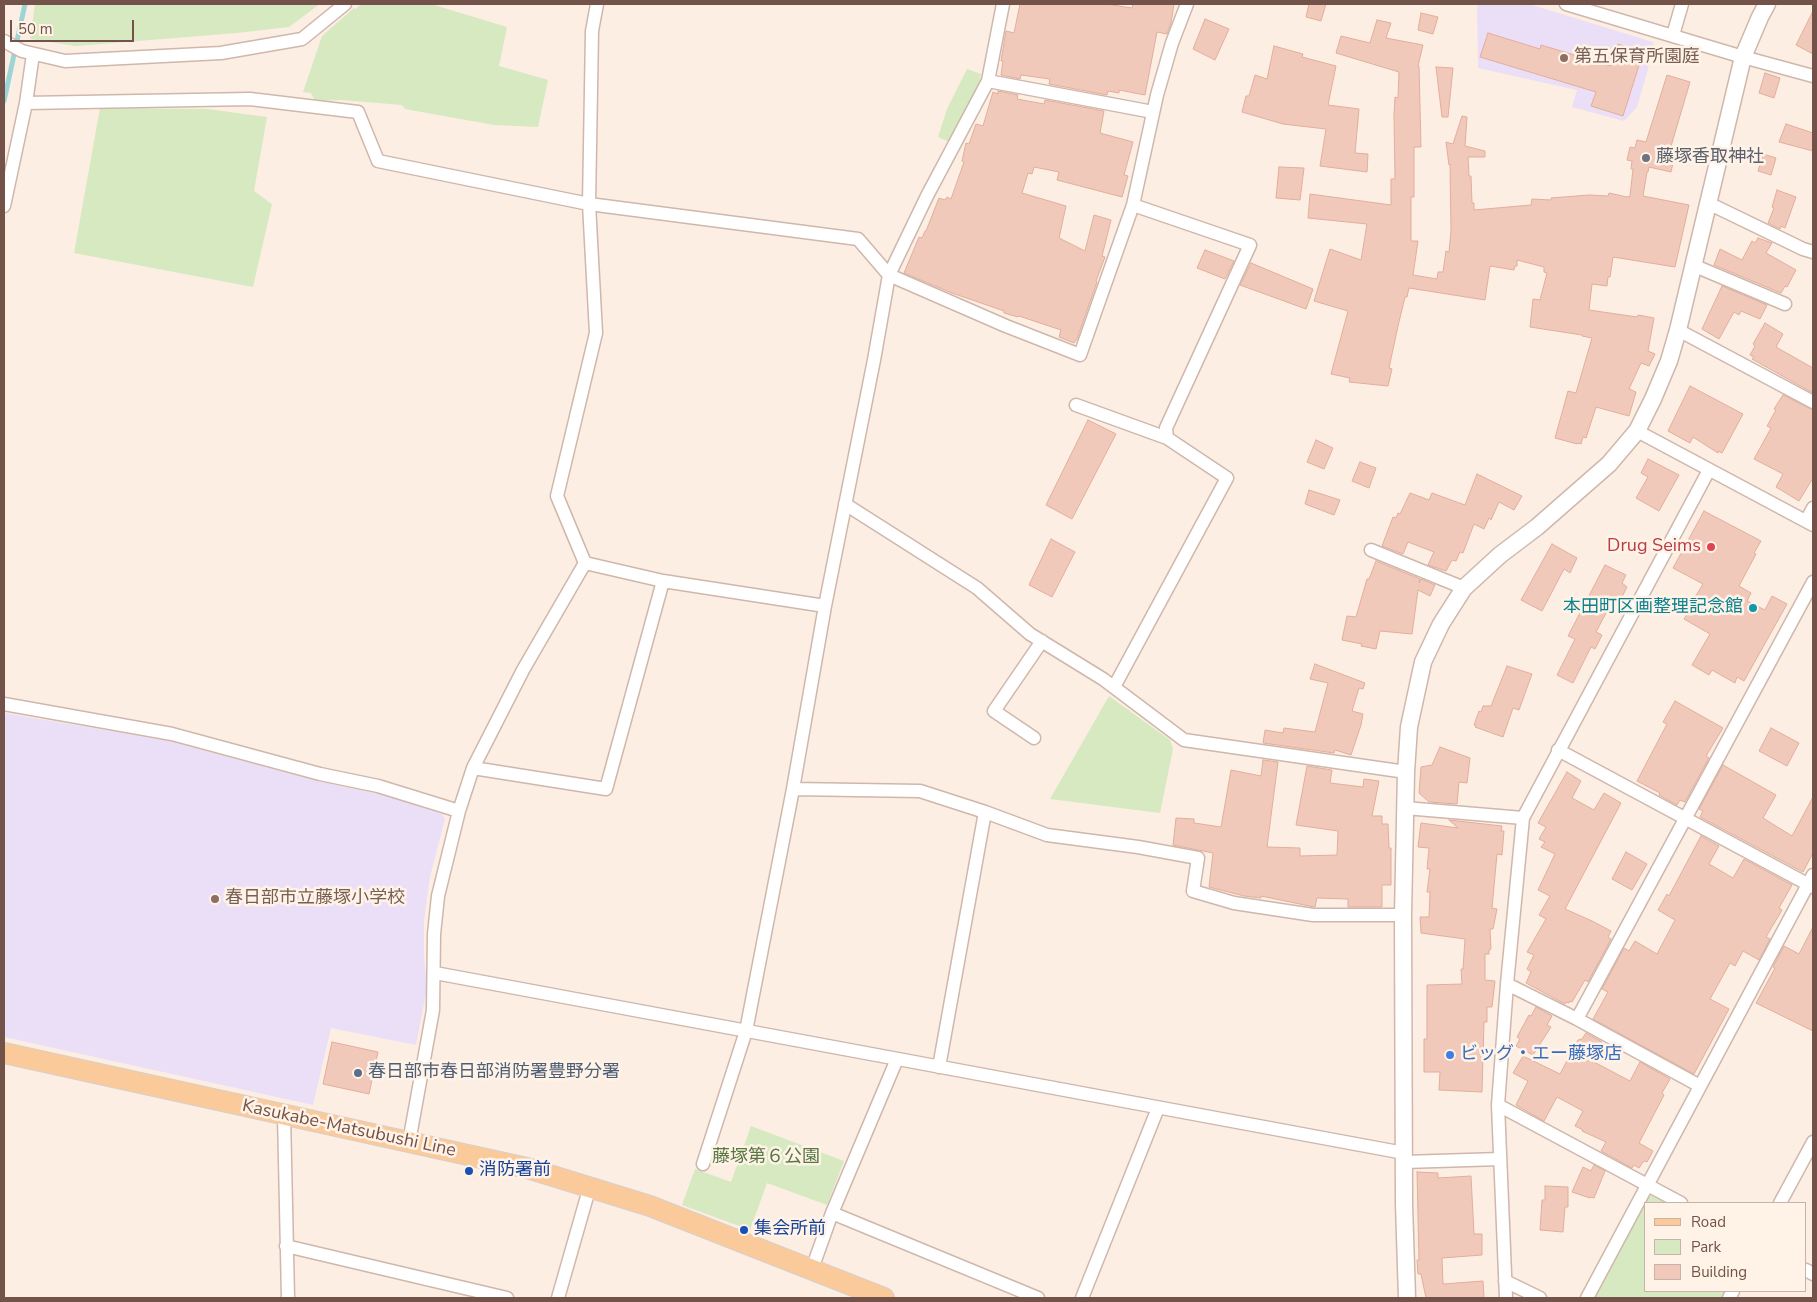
<!DOCTYPE html>
<html>
<head>
<meta charset="utf-8">
<style>
	body { margin:0 }
	#map { position:relative; width:1817px; height:1302px; overflow:hidden; background:#fceee2; font-family:"Nunito Sans",sans-serif }
	canvas { display:block }
	.frame { position:absolute; inset:0; border:5px solid #735249; pointer-events:none }
	.legend { position:absolute; left:1644px; top:1202px; width:162px; height:90px; box-sizing:border-box; background:#fff3e8; border:1px solid #c7b3a8; margin:0; padding:6px 9px; list-style:none; font-size:15px; color:#735249 }
	.legend li { display:flex; align-items:center; gap:10px; height:25px }
	.legend b { width:25px; border:1px solid #c7b3a8 }
	.scale { position:absolute; left:10px; top:20px; width:124px; height:22px; box-sizing:border-box; border:2px solid #735249; border-top:0; padding-left:6px; font-size:15px; line-height:18px; white-space:nowrap; color:#735249; -webkit-text-stroke:4px #fff3e8; paint-order:stroke }
</style>
</head>
<body>
<div id="map">
<canvas width="1817" height="1302"></canvas>
<div class="frame"></div>
<ul class="legend">
<li><b style="height:6px;background:#faca9a"></b>Road</li>
<li><b style="height:14px;background:#d6e9c1"></b>Park</li>
<li><b style="height:14px;background:#f1c9ba"></b>Building</li>
</ul>
<div class="scale">50 m</div>
</div>
<script>
const ctx = document.querySelector('canvas').getContext('2d');
ctx.lineJoin = 'round';
function paint(path, color) { ctx.fillStyle = color; ctx.fill(path, 'evenodd'); }
const poly = rows => new Path2D(rows.map(r => 'M' + r).join(''));
function stroke(path, color, width, dash) { ctx.strokeStyle = color; ctx.lineWidth = width; ctx.lineCap = dash ? 'butt' : 'round'; ctx.setLineDash(dash || []); ctx.stroke(path); }
function label(font, color, halo, rows, align = 'center') {
  ctx.font = font + ' "Nunito Sans","Noto Sans JP",sans-serif'; ctx.lineWidth = 5; ctx.setLineDash([]); ctx.textBaseline = 'middle'; ctx.strokeStyle = halo; ctx.fillStyle = color; for (const [text, x, y, turn = 0] of rows) {
    ctx.save(); ctx.translate(x, y); ctx.rotate((+turn || 0) * Math.PI / 180); ctx.textAlign = isNaN(turn) ? turn : align; if (halo) ctx.strokeText(text, 0, 0); ctx.fillText(text, 0, 0); ctx.restore();
  }
}
paint(poly([
	[1477,4,1529,4,1653,42,1654,49,1637,107,1624,121,1572,107,1577,90,1478,68],
	[4,713,169,741,321,782,389,796,442,814,445,819,430,877,424,921,424,957,427,988,416,1045,331,1028,313,1105,4,1037]
]), '#ebdff8');
paint(poly([
	[35,4,320,4,289,27,237,33,76,46,30,39],
	[361,4,431,4,507,27,499,66,548,80,538,127,494,125,405,109,402,105,342,100,315,101,311,93,303,92,322,36,354,8,356,9],
	[967,69,981,74,980,82,949,142,938,137,947,109],
	[100,108,207,109,267,117,254,191,272,204,253,287,74,253],
	[1109,696,1170,740,1173,749,1160,813,1050,799],
	[751,1126,844,1161,827,1205,767,1183,750,1230,682,1205,695,1169,731,1182],
	[1652,1196,1666,1203,1646,1203,1646,1291,1727,1291,1723,1298,1590,1298,1643,1198]
]), '#d6e9c1');
stroke(poly([
	[4,101,25,4]
]), '#9dd5d6', 5);
const building = poly([
	[1020,4,1106,4,1132,8,1133,4,1174,4,1171,23,1167,34,1157,32,1145,95,1119,90,1119,93,1108,91,1107,95,1049,84,1050,79,1021,75,1020,79,1001,75,1003,61,1001,61,1006,31,1014,33,1020,4],
	[1309,4,1326,4,1321,21,1306,17,1309,4],
	[1813,11,1813,54,1796,45,1813,11],
	[1421,13,1438,17,1433,34,1418,30,1421,13],
	[1205,19,1229,29,1215,60,1193,49,1205,19],
	[1377,20,1391,23,1386,38,1423,45,1418,66,1419,66,1421,147,1414,147,1414,197,1411,197,1411,241,1418,241,1413,275,1437,279,1438,272,1443,272,1446,251,1449,252,1451,231,1450,164,1449,165,1446,142,1453,144,1462,116,1467,117,1465,146,1485,151,1485,157,1468,157,1469,176,1471,176,1472,203,1474,203,1474,210,1531,205,1532,199,1551,200,1551,198,1589,195,1608,196,1609,193,1627,197,1630,196,1633,169,1631,169,1632,161,1627,160,1630,147,1635,148,1637,140,1646,142,1667,75,1690,82,1669,153,1675,154,1671,172,1649,167,1648,172,1647,172,1643,196,1689,205,1675,267,1613,257,1610,277,1608,277,1607,286,1592,284,1589,310,1637,317,1638,315,1654,318,1648,351,1655,354,1649,366,1641,363,1629,389,1636,392,1629,416,1596,407,1586,438,1583,437,1581,444,1578,443,1577,444,1555,438,1568,391,1576,393,1592,338,1582,336,1582,335,1530,327,1533,299,1540,300,1547,273,1544,272,1544,267,1517,260,1517,266,1515,266,1514,270,1490,266,1485,300,1409,288,1407,297,1405,297,1398,326,1389,368,1392,369,1388,386,1349,382,1350,378,1331,374,1348,311,1314,301,1330,249,1361,260,1367,224,1308,218,1310,194,1391,205,1391,179,1395,179,1394,115,1395,97,1398,98,1399,72,1336,53,1341,36,1370,43,1377,20],
	[1488,33,1540,49,1541,45,1611,66,1618,44,1635,50,1634,56,1641,59,1623,116,1591,106,1596,92,1480,57,1488,33],
	[1274,46,1303,54,1302,57,1336,66,1328,105,1359,109,1355,153,1368,154,1367,172,1320,166,1326,129,1283,124,1242,112,1246,96,1249,96,1255,75,1267,79,1274,46],
	[1436,67,1453,68,1448,117,1442,117,1436,67],
	[1765,73,1780,78,1774,98,1759,93,1765,73],
	[998,91,1018,95,1017,99,1044,104,1045,100,1104,111,1100,133,1133,142,1124,175,1128,176,1122,197,1057,180,1059,172,1034,167,1032,174,1028,173,1022,193,1066,206,1059,238,1085,251,1094,215,1111,220,1102,256,1105,257,1096,281,1097,282,1077,339,1074,343,1059,337,1061,330,1019,316,1018,317,1004,313,1004,311,952,293,904,273,919,237,922,238,925,231,926,231,939,198,945,200,947,197,951,199,964,162,962,161,966,143,969,144,976,124,983,126,993,92,998,94,998,91],
	[1786,124,1813,133,1813,151,1779,142,1786,124],
	[1763,154,1776,158,1771,175,1758,171,1763,154],
	[1279,167,1304,168,1300,200,1276,198,1279,167],
	[1777,190,1796,197,1785,228,1781,226,1780,229,1768,223,1774,208,1772,207,1777,190],
	[1758,238,1772,243,1766,253,1796,270,1787,287,1785,286,1781,293,1714,265,1720,249,1742,260,1752,241,1755,243,1758,238],
	[1205,250,1234,261,1225,279,1197,268,1205,250],
	[1251,263,1313,289,1306,309,1240,285,1251,263],
	[1722,286,1767,305,1760,319,1741,311,1739,315,1734,312,1719,339,1702,329,1722,286],
	[1765,323,1783,334,1776,347,1813,368,1813,393,1752,359,1754,357,1750,355,1755,346,1753,344,1765,323],
	[1690,386,1743,414,1722,453,1718,451,1718,453,1693,437,1690,443,1668,431,1690,386],
	[1783,395,1813,410,1813,478,1799,501,1776,487,1783,474,1754,459,1771,428,1767,426,1776,410,1774,409,1783,395],
	[1088,420,1116,434,1072,519,1046,505,1088,420],
	[1316,440,1333,448,1324,469,1307,462,1316,440],
	[1648,459,1679,475,1659,511,1636,498,1648,477,1641,473,1648,459],
	[1360,462,1376,468,1369,488,1352,481,1360,462],
	[1477,474,1522,496,1514,510,1499,502,1491,520,1489,518,1484,529,1474,524,1463,553,1460,552,1456,561,1452,560,1446,571,1428,565,1434,552,1408,542,1403,554,1382,546,1393,517,1396,518,1398,513,1400,514,1410,493,1429,500,1432,493,1465,505,1477,474],
	[1309,490,1340,500,1334,515,1305,504,1309,490],
	[1704,511,1761,541,1754,553,1756,554,1739,586,1751,593,1747,601,1765,610,1772,596,1787,604,1744,681,1737,677,1735,683,1712,670,1709,675,1692,665,1710,634,1684,619,1691,608,1689,607,1703,584,1673,568,1704,511],
	[1051,539,1075,552,1052,597,1029,585,1051,539],
	[1552,544,1577,558,1570,573,1564,569,1542,611,1521,600,1552,544],
	[1376,561,1420,579,1419,583,1421,579,1435,585,1430,596,1418,590,1412,634,1380,631,1376,649,1361,646,1362,644,1342,640,1347,616,1356,617,1367,579,1369,579,1376,561],
	[1605,565,1626,575,1622,583,1627,587,1620,601,1614,598,1596,632,1602,635,1595,649,1591,647,1573,683,1557,675,1575,639,1568,636,1605,565],
	[1315,664,1365,683,1363,689,1359,688,1352,711,1363,714,1361,725,1351,755,1335,750,1334,753,1263,743,1265,730,1283,733,1284,728,1315,732,1328,683,1310,679,1315,664],
	[1507,666,1532,674,1519,710,1513,708,1503,737,1475,727,1476,726,1474,725,1479,711,1481,712,1483,706,1491,706,1507,666],
	[1675,701,1723,728,1706,756,1709,758,1685,802,1680,800,1677,805,1659,795,1660,793,1637,781,1667,724,1663,722,1675,701],
	[1771,728,1799,743,1787,766,1759,751,1771,728],
	[1440,747,1470,758,1467,783,1459,782,1457,804,1429,802,1419,793,1421,767,1432,765,1440,747],
	[1263,760,1278,762,1267,847,1300,848,1300,856,1337,855,1338,831,1296,825,1307,766,1332,770,1330,783,1363,787,1364,779,1379,781,1372,816,1382,816,1382,824,1388,824,1389,848,1391,848,1391,885,1382,885,1382,907,1348,907,1348,899,1317,898,1315,907,1314,907,1261,896,1261,898,1244,896,1209,887,1213,853,1173,845,1176,818,1194,819,1194,823,1221,827,1231,770,1261,776,1263,760],
	[1723,765,1776,795,1763,818,1792,836,1813,797,1813,853,1803,872,1700,817,1703,811,1699,809,1723,765],
	[1567,772,1581,781,1572,798,1594,810,1604,793,1621,803,1565,909,1592,921,1611,931,1608,937,1611,939,1588,982,1585,980,1572,1002,1570,1001,1569,1003,1566,1002,1565,1004,1526,983,1531,972,1527,969,1534,955,1527,952,1546,919,1539,915,1550,896,1538,890,1555,854,1541,847,1545,842,1539,839,1546,827,1538,823,1567,772],
	[1449,820,1502,826,1501,831,1504,831,1502,855,1497,854,1492,908,1497,909,1493,929,1490,929,1491,949,1489,950,1489,954,1485,954,1485,980,1495,981,1492,1007,1487,1007,1487,1022,1484,1022,1482,1092,1439,1090,1440,1072,1424,1072,1424,1039,1427,1039,1427,985,1462,984,1461,969,1463,969,1465,939,1421,933,1420,917,1429,917,1430,892,1427,892,1430,869,1427,869,1429,848,1418,847,1421,823,1458,828,1449,820],
	[1701,836,1719,846,1709,864,1733,878,1744,859,1792,885,1779,908,1782,910,1766,937,1770,939,1759,960,1743,951,1735,966,1730,963,1710,999,1729,1009,1694,1074,1593,1019,1608,992,1602,989,1624,948,1629,951,1635,941,1657,954,1675,920,1658,910,1667,894,1669,896,1701,836],
	[1626,852,1647,864,1632,890,1612,879,1626,852],
	[1813,927,1813,1031,1756,1003,1775,968,1773,967,1784,946,1799,954,1813,927],
	[1536,1007,1552,1016,1547,1025,1551,1027,1533,1055,1516,1046,1520,1039,1517,1037,1529,1015,1531,1016,1536,1007],
	[1586,1033,1602,1042,1595,1056,1597,1058,1594,1062,1630,1081,1640,1062,1670,1079,1662,1093,1664,1095,1639,1143,1653,1151,1647,1162,1644,1161,1639,1168,1634,1165,1632,1168,1601,1151,1606,1142,1582,1131,1583,1130,1575,1126,1583,1111,1557,1097,1544,1121,1516,1105,1528,1081,1513,1073,1523,1056,1560,1074,1578,1040,1582,1039,1586,1033],
	[332,1042,378,1052,369,1094,323,1084,332,1042],
	[1594,1165,1605,1171,1594,1198,1591,1197,1590,1198,1572,1192,1583,1167,1591,1171,1594,1165],
	[1417,1172,1438,1173,1438,1178,1471,1176,1474,1234,1482,1234,1482,1255,1442,1258,1443,1284,1483,1281,1484,1298,1426,1298,1421,1274,1418,1274,1417,1260,1419,1260,1417,1172],
	[1545,1186,1568,1187,1568,1207,1565,1207,1563,1232,1540,1230,1542,1200,1545,1200,1545,1186]
]);
paint(building, '#f1c9ba');
stroke(building, '#e3ad9a', 1);
const minor = poly([
	[1566,4,1743,57,1813,76],
	[1673,35,1682,4],
	[4,41,22,51,65,61,221,53,302,39,345,4],
	[988,81,1153,112],
	[26,103,250,99,358,112,378,161,589,204,858,239,889,275,1006,326,1080,355,1133,205,1157,95,1172,43,1187,4],
	[1708,203,1803,249,1813,252],
	[4,206,26,103,33,54],
	[1695,266,1785,304],
	[1678,330,1813,402],
	[1076,405,1167,438],
	[1637,431,1813,525],
	[845,504,977,588,1030,634,1103,679,1184,740,1406,772],
	[1806,521,1813,508],
	[1371,550,1464,588],
	[585,563,557,496,596,333,589,204,592,31,597,4],
	[585,563,663,581,825,606],
	[1114,687,1227,478,1167,438,1166,428,1250,245,1133,205],
	[4,704,172,734,320,774,378,786,459,811],
	[1034,738,994,711,1042,641],
	[1558,750,1813,887],
	[473,768,606,789,663,581],
	[793,789,920,791,985,812,1047,835,1138,847,1198,858,1193,891,1234,903,1313,915,1403,915],
	[1405,808,1523,818],
	[435,973,1404,1153],
	[1507,984,1577,1019,1700,1086],
	[1577,1019,1813,582],
	[939,1067,985,812],
	[1498,1105,1681,1203],
	[284,1115,288,1298],
	[409,1142,433,1010,434,934,438,896,459,811,473,768,523,670,585,563],
	[1404,1162,1500,1159],
	[703,1164,746,1031,793,789,825,606,874,360,889,275,927,196,988,81,1003,4],
	[1780,1203,1813,1142],
	[832,1213,1038,1298],
	[286,1246,507,1298],
	[812,1269,832,1213,897,1059],
	[1806,1270,1813,1274],
	[1505,1281,1540,1298],
	[558,1298,590,1186],
	[1082,1298,1158,1108],
	[1506,1298,1498,1105,1507,984,1523,818,1709,470],
	[1587,1298,1813,875],
	[1729,1298,1733,1291]
]);
const tertiary = poly([
	[1407,1298,1404,1204,1403,915,1406,772,1409,727,1423,662,1441,624,1464,588,1500,555,1537,527,1609,464,1637,431,1653,399,1669,361,1678,330,1743,57,1760,17,1767,4]
]);
const primary = poly([
	[4,1053,527,1168,650,1206,884,1298]
]);
stroke(minor, '#cfb7ac', 15);
stroke(tertiary, '#cfb7ac', 19);
stroke(primary, '#d8cfcc', 22);
stroke(minor, '#fff', 12);
stroke(tertiary, '#fff', 16);
stroke(primary, '#faca9a', 20);
for (const [x, y, r, color] of [
	[1564,58,5,"#8d6e63"],
	[1646,158,5,"#6b7280"],
	[1711,547,5,"#e0444e"],
	[1753,608,5,"#0f9aa8"],
	[215,899,5,"#8d6e63"],
	[1450,1055,5,"#3f7fe0"],
	[358,1073,5,"#5c6f8a"],
	[469,1171,5,"#1a4fb4"],
	[744,1230,5,"#1a4fb4"]
]) { const dot = new Path2D(); dot.arc(x, y, r, 0, 2 * Math.PI); ctx.fillStyle = color; ctx.fill(dot); stroke(dot, '#fff3e8', 2); }
label('18px', '#785e54', '#fff3e8', [
	["第五保育所園庭",1574,58],
	["春日部市立藤塚小学校",225,899]
], 'left');
label('18px', '#5b616d', '#fff3e8', [
	["藤塚香取神社",1656,158]
], 'left');
label('18px', '#be3a42', '#fff3e8', [
	["Drug Seims",1701,547]
], 'right');
label('18px', '#0d838f', '#fff3e8', [
	["本田町区画整理記念館",1743,608]
], 'right');
label('18px', '#366cbe', '#fff3e8', [
	["ビッグ・エー藤塚店",1460,1055]
], 'left');
label('18px', '#4e5e75', '#fff3e8', [
	["春日部市春日部消防署豊野分署",368,1073]
], 'left');
label('18px', '#735249', '#fff3e8', [
	["Kasukabe-Matsubushi Line",349,1129,12]
]);
label('18px', '#587841', '#fff3e8', [
	["藤塚第６公園",766,1158]
]);
label('18px', '#164399', '#fff3e8', [
	["消防署前",479,1171],
	["集会所前",754,1230]
], 'left');
</script>
</body>
</html>
